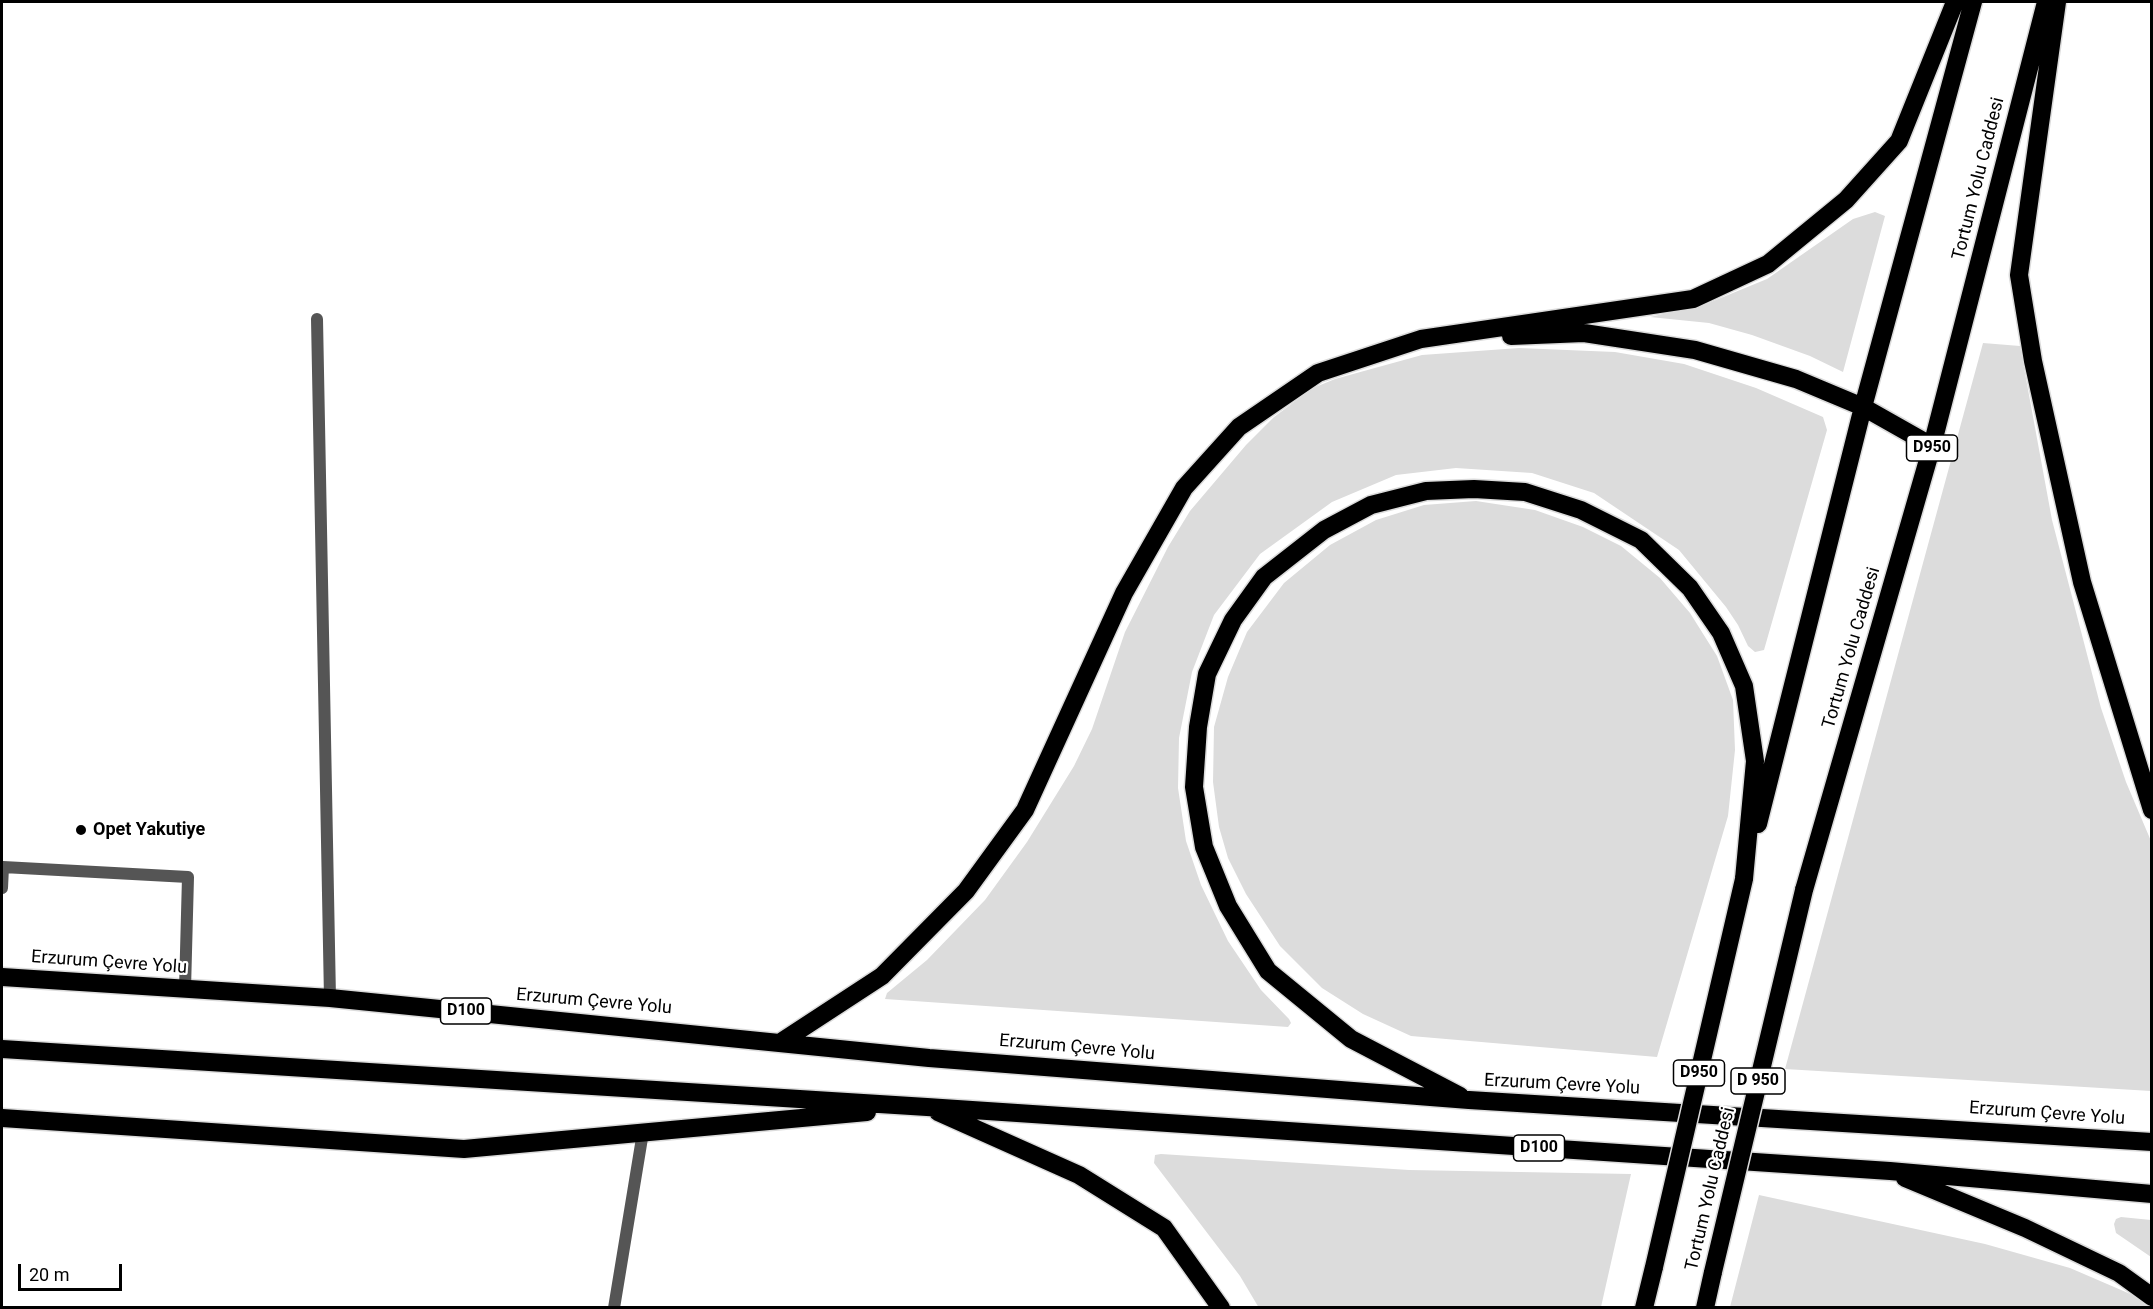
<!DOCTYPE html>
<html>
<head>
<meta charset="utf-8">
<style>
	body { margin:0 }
	#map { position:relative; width:2153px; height:1309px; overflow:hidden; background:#fff; font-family:Roboto,sans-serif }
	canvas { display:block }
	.frame { position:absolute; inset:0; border:3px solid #000; pointer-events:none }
	.scale { position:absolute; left:18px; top:1264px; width:104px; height:27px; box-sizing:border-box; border:3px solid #000; border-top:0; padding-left:8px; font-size:18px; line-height:21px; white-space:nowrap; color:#000; -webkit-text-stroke:4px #fff; paint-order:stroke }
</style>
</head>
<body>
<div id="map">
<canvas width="2153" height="1309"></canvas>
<div class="frame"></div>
<div class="scale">20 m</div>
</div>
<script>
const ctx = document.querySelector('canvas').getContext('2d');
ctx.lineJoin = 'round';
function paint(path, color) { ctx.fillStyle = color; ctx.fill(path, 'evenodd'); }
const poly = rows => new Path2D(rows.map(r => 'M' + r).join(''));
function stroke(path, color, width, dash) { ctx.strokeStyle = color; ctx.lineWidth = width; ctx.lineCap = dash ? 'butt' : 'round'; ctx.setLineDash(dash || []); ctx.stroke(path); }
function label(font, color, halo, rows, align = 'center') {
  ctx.font = font + ' Roboto,sans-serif'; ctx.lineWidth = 4.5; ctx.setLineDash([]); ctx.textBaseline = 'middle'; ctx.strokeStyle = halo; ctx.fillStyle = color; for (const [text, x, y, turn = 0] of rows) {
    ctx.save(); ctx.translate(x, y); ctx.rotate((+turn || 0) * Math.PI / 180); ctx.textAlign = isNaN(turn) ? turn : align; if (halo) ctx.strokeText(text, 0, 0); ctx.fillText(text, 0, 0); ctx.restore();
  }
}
paint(poly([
	[1875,212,1885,216,1843,372,1810,356,1752,335,1709,323,1650,317,1706,304,1767,279,1853,219],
	[1983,343,2020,346,2052,520,2101,708,2126,782,2151,841,2151,1091,1785,1069],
	[1519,348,1615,352,1684,364,1756,388,1823,417,1827,430,1764,650,1755,652,1748,646,1738,625,1726,607,1679,550,1594,493,1532,473,1456,468,1396,475,1332,502,1260,554,1214,615,1192,672,1179,738,1178,788,1186,841,1201,885,1228,941,1261,990,1289,1019,1291,1023,1288,1027,885,999,887,993,927,960,985,900,1027,842,1074,766,1092,729,1125,632,1168,547,1190,511,1246,445,1274,417,1313,388,1335,379,1422,355],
	[1476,501,1535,510,1583,527,1621,546,1660,578,1690,613,1717,656,1733,700,1735,750,1728,816,1657,1057,1411,1036,1363,1014,1322,988,1280,946,1246,894,1228,858,1219,827,1213,782,1214,727,1228,677,1247,632,1284,583,1330,545,1376,520,1424,505],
	[1161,1154,1409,1170,1631,1174,1601,1307,1259,1308,1240,1276,1154,1163,1155,1155],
	[1759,1195,1985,1244,2070,1268,2135,1296,2148,1307,1730,1307],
	[2121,1217,2151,1220,2151,1257,2116,1233,2114,1224,2116,1219]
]), '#dcdcdc');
const highway = poly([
	[2057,2,2019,275,2033,361,2082,582,2152,810],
	[1511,336,1584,333,1695,350,1796,379,1863,407,1932,446],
	[1758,824,1863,407,1973,2],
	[1804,890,1932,446,2046,2],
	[2,977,330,998,929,1058,1469,1100,2152,1142],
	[781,1042,882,976,966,891,1025,810,1124,593,1184,488,1239,427,1318,373,1421,339,1693,299,1768,264,1846,200,1899,141,1955,2],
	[2,1049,927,1107,1890,1171,2152,1194],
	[1460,1096,1351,1039,1268,971,1228,906,1204,847,1194,787,1198,727,1207,674,1233,620,1264,577,1324,530,1371,505,1426,491,1474,489,1525,492,1581,510,1641,540,1690,588,1721,633,1744,686,1755,761,1744,879],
	[938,1112,1079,1175,1164,1228,1221,1308],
	[2,1118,464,1149,867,1112],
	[1905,1178,2025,1228,2119,1273,2152,1297],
	[1644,1308,1654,1267],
	[1705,1308,1713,1272]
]);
stroke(highway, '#dbdbdb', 21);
stroke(poly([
	[317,319,330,998],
	[2,888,3,867,188,877,185,989],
	[614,1308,643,1132]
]), '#555', 12);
stroke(highway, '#000', 18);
const highwayBridge = poly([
	[1654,1267,1744,879],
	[1713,1272,1804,890]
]);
stroke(highwayBridge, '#dbdbdb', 21, []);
stroke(highwayBridge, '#000', 18);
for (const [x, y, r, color] of [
	[81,830,6,"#000"]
]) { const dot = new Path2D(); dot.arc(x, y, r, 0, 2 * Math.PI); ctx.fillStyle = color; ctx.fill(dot); stroke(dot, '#fff', 2); }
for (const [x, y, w] of [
	[1932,448,51],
	[466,1011,51],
	[1699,1073,51],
	[1758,1081,54],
	[1539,1148,51]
]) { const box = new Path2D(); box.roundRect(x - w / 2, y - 13, w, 26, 4.5); ctx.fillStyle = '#fff'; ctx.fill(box); stroke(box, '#000', 1.5); }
label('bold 16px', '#000', null, [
	["D950",1932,448],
	["D100",466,1011],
	["D950",1699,1073],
	["D 950",1758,1081],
	["D100",1539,1148]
]);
label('18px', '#000', '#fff', [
	["Tortum Yolu Caddesi",1979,179,-76],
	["Tortum Yolu Caddesi",1852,648,-74],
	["Erzurum Çevre Yolu",109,963,4],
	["Erzurum Çevre Yolu",594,1002,5],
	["Erzurum Çevre Yolu",1077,1048,5],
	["Erzurum Çevre Yolu",1562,1085,3],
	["Erzurum Çevre Yolu",2047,1114,4],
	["Tortum Yolu Caddesi",1711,1189,-77]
]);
label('bold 18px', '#000', '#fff', [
	["Opet Yakutiye",93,830]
], 'left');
</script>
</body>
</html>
